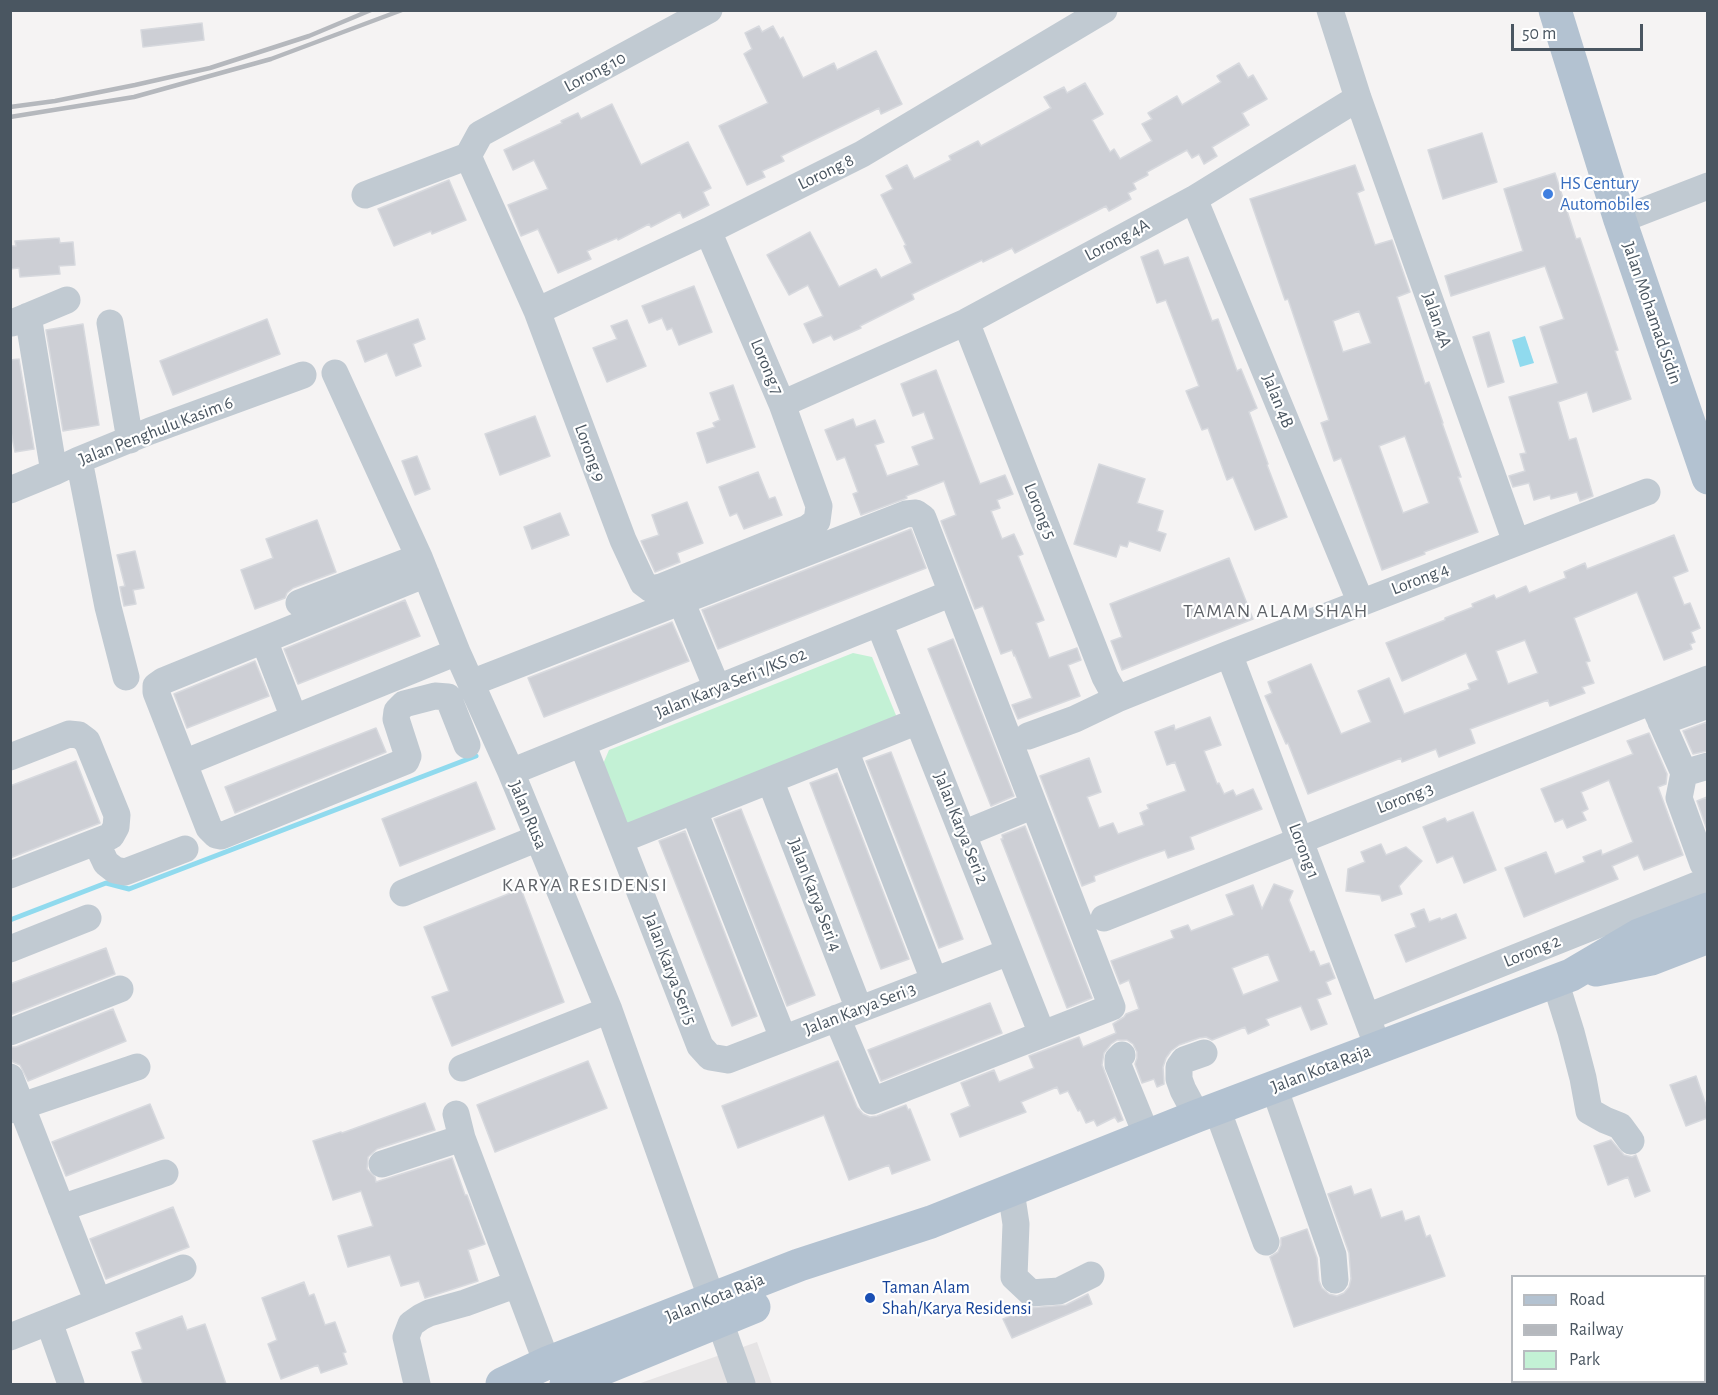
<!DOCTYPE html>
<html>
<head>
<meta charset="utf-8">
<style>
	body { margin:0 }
	#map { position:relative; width:1718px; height:1395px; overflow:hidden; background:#f5f3f3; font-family:"Alegreya Sans",sans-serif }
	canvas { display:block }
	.frame { position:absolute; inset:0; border:12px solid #4a5661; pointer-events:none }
	.legend { position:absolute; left:1511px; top:1275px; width:195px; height:108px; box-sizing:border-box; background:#fff; border:2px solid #b7bbc0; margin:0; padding:8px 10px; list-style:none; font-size:18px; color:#4a5661 }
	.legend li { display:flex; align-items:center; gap:12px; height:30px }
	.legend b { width:30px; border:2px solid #b7bbc0 }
	.scale { position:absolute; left:1511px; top:24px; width:132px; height:27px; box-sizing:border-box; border:3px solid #4a5661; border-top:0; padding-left:8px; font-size:18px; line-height:21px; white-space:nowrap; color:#4a5661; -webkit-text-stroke:4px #fff; paint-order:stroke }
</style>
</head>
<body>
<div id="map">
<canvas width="1718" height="1395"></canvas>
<div class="frame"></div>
<ul class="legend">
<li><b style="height:8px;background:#b3c2d1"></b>Road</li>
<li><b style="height:8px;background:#b5b8bd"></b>Railway</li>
<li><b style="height:16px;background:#c3f1d5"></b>Park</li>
</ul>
<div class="scale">50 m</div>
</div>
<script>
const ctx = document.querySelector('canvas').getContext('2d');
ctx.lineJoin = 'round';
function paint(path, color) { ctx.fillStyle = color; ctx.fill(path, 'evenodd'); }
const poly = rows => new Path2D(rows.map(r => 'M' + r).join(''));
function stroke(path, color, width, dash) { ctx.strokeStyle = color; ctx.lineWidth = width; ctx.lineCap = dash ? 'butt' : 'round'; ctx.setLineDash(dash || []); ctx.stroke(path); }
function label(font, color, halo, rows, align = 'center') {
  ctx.font = font + ' "Alegreya Sans",sans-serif'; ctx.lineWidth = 4.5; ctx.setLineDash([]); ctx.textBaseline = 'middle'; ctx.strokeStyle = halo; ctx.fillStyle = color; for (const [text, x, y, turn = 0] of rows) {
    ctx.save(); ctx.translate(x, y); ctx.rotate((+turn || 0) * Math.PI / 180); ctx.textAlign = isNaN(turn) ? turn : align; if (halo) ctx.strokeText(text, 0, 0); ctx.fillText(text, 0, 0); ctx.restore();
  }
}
paint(poly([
	[757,1342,772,1384,638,1384]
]), '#e6e4e5');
paint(poly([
	[853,653,872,657,900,725,630,830,603,764,609,750]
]), '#c3f1d5');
paint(poly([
	[1525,336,1534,363,1520,367,1512,340]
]), '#90daee');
stroke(poly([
	[10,920,106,883,129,889,476,756]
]), '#90daee', 5);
const building = poly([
	[202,23,204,40,143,47,141,30,202,23],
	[759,26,762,32,773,26,780,39,783,37,803,78,834,63,837,70,876,51,902,104,881,114,879,108,781,156,784,161,762,171,765,177,747,185,719,126,768,103,744,54,752,49,745,33,759,26],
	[1239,63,1248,78,1253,75,1267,99,1242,113,1249,125,1212,147,1217,156,1204,164,1199,154,1192,158,1187,150,1147,172,1148,175,1133,183,1136,189,1128,193,1131,199,1109,211,1106,206,1015,253,1012,248,983,262,982,260,912,294,914,299,860,326,861,328,834,340,831,335,813,343,804,324,823,316,808,285,789,295,767,255,810,232,839,287,876,269,881,278,912,263,904,246,906,245,881,195,893,189,886,176,907,165,914,179,951,160,949,156,978,141,981,146,1051,108,1044,97,1064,87,1067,93,1085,83,1103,114,1092,120,1110,152,1114,149,1120,159,1152,141,1142,124,1152,119,1148,113,1177,96,1182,105,1221,82,1217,76,1239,63],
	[612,104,641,165,688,142,711,188,703,192,709,205,683,218,680,212,651,227,649,224,618,240,617,238,587,251,591,259,558,273,538,229,521,236,508,205,548,189,534,160,513,170,504,150,562,123,561,121,578,113,581,119,612,104],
	[1482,133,1497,182,1443,199,1428,150,1482,133],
	[1355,165,1364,190,1357,193,1375,245,1392,240,1410,292,1397,297,1425,384,1429,382,1443,423,1442,423,1461,477,1458,477,1478,532,1424,552,1425,554,1382,570,1341,458,1334,461,1321,423,1329,420,1288,299,1285,300,1250,199,1355,165],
	[1359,311,1371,343,1343,352,1333,321,1359,311],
	[1405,436,1429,503,1403,513,1379,446,1405,436],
	[1555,173,1576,239,1580,238,1595,282,1618,350,1615,351,1631,399,1593,412,1587,392,1558,402,1569,440,1576,438,1593,496,1580,501,1577,492,1551,499,1550,495,1534,500,1529,483,1513,487,1509,476,1525,471,1520,454,1526,453,1509,397,1558,383,1540,327,1564,319,1545,266,1451,296,1445,276,1523,251,1504,189,1555,173],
	[449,180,466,220,432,234,431,231,394,246,378,209,449,180],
	[59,238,60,243,73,242,75,265,59,266,60,274,20,277,19,268,10,269,10,246,16,246,15,241,59,238],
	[1158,250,1164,265,1188,257,1212,321,1218,319,1237,371,1241,369,1257,408,1249,412,1268,464,1267,465,1287,517,1255,530,1233,477,1227,480,1208,428,1202,430,1186,391,1199,386,1166,300,1157,303,1141,257,1158,250],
	[694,286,712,332,679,345,672,328,667,330,662,318,649,323,642,306,694,286],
	[267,319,280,354,173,395,160,361,267,319],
	[418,319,425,339,413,344,421,366,396,376,387,353,365,362,357,341,418,319],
	[627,320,646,366,607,382,593,348,617,339,611,326,627,320],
	[83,324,99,425,63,431,46,330,83,324],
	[1489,332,1504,382,1488,387,1473,337,1489,332],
	[19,359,34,449,15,452,10,427,10,360,19,359],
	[936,370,980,484,1005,475,1013,494,997,500,1000,508,991,511,1002,539,1014,534,1023,554,1018,556,1044,620,1036,623,1049,658,1077,648,1081,660,1068,665,1080,696,1018,719,1012,705,1032,698,1015,655,1014,656,1012,650,1001,654,983,606,975,609,941,521,956,515,944,481,906,496,907,498,861,515,853,494,858,492,845,457,837,460,825,430,853,419,856,427,875,420,884,442,875,445,887,476,919,465,912,447,934,439,924,412,913,416,901,384,936,370],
	[733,385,755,447,707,463,697,433,715,427,713,423,720,420,710,393,733,385],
	[535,416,550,456,500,475,485,434,535,416],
	[417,456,430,489,415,495,402,461,417,456],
	[1099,464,1145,479,1137,503,1163,511,1157,531,1166,534,1160,551,1129,541,1127,547,1120,545,1116,557,1074,544,1099,464],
	[758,472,769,499,775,497,782,515,744,529,737,513,730,516,719,487,758,472],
	[687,502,703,543,677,553,680,562,655,572,641,541,659,535,652,515,687,502],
	[560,513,569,535,532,549,524,527,560,513],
	[317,520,336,572,293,588,287,593,285,598,255,609,241,570,273,558,266,539,317,520],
	[911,529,926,568,718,649,702,610,911,529],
	[1674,535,1688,571,1673,577,1684,605,1690,603,1700,628,1691,632,1695,642,1690,644,1692,649,1664,660,1637,592,1574,618,1590,661,1586,662,1594,683,1582,687,1585,693,1550,706,1548,700,1470,729,1475,743,1439,757,1436,749,1402,762,1401,758,1308,794,1288,743,1286,744,1265,696,1272,693,1268,682,1311,664,1341,734,1371,722,1358,691,1389,678,1404,714,1470,689,1468,684,1478,680,1466,653,1402,681,1386,643,1445,620,1445,618,1473,607,1472,604,1494,595,1496,599,1526,586,1529,593,1566,578,1564,572,1585,563,1587,569,1674,535],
	[1525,640,1538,673,1508,684,1496,651,1525,640],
	[135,551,144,588,133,590,136,604,124,606,120,587,125,586,117,555,135,551],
	[1229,558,1253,619,1122,670,1111,641,1122,637,1110,604,1229,558],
	[405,600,420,636,298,684,284,649,405,600],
	[672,622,689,661,544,717,528,678,672,622],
	[953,639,1014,796,991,806,928,649,953,639],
	[255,661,269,696,187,728,174,694,255,661],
	[1210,717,1221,745,1204,751,1217,784,1219,783,1224,794,1233,790,1236,796,1253,789,1262,809,1190,837,1194,849,1168,858,1165,850,1142,858,1094,876,1095,881,1082,886,1040,776,1089,758,1101,792,1087,797,1099,828,1113,823,1118,834,1144,825,1140,813,1149,809,1147,805,1186,791,1175,762,1167,765,1155,732,1174,725,1175,730,1210,717],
	[1707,722,1707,751,1693,754,1683,731,1707,722],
	[376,728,386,752,235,813,225,787,376,728],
	[1649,733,1667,774,1666,784,1658,787,1683,855,1644,870,1638,855,1612,866,1618,879,1524,917,1505,868,1546,852,1555,874,1585,862,1583,857,1601,850,1602,855,1633,842,1609,780,1581,792,1588,809,1582,812,1586,820,1567,828,1563,819,1555,822,1541,789,1633,754,1627,741,1649,733],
	[891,752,963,939,939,948,866,761,891,752],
	[76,761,100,823,10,858,10,786,76,761],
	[837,773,909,959,881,969,810,783,837,773],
	[476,782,495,829,400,866,382,819,476,782],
	[1707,797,1707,830,1697,801,1707,797],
	[741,809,815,995,787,1006,714,819,741,809],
	[1473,812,1496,870,1464,883,1453,856,1437,863,1423,827,1445,818,1447,822,1473,812],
	[1025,826,1092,998,1067,1008,1001,839,1003,839,1002,835,1025,826],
	[685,831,757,1016,732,1026,659,841,685,831],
	[1381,844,1386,855,1406,847,1422,861,1399,886,1402,894,1382,901,1380,895,1346,891,1348,869,1365,862,1361,852,1381,844],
	[1274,884,1293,891,1289,900,1310,952,1314,951,1320,966,1329,963,1335,978,1326,982,1331,994,1317,999,1327,1024,1311,1030,1301,1006,1266,1019,1269,1025,1248,1034,1245,1027,1212,1040,1206,1037,1199,1038,1179,1045,1171,1051,1166,1058,1163,1067,1164,1084,1157,1087,1154,1079,1142,1083,1135,1064,1137,1058,1137,1052,1133,1044,1127,1040,1117,1040,1111,1044,1104,1053,1102,1065,1123,1120,1118,1122,1115,1117,1097,1126,1094,1120,1086,1123,1080,1110,1078,1111,1068,1091,1060,1094,1057,1087,1021,1102,1026,1112,960,1137,951,1114,970,1106,961,1083,994,1070,999,1082,1034,1068,1029,1056,1079,1037,1083,1047,1116,1033,1113,1024,1124,1017,1126,1014,1139,1009,1129,980,1120,984,1111,961,1174,938,1171,931,1188,925,1191,931,1234,915,1226,895,1253,885,1262,909,1274,884],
	[1268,954,1279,981,1243,995,1232,968,1268,954],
	[521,889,564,1002,452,1046,432,997,449,991,424,927,521,889],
	[1424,909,1429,922,1440,918,1441,920,1456,914,1466,938,1406,962,1395,935,1416,927,1411,914,1424,909],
	[106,948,115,974,10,1015,10,984,106,948],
	[990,1003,1002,1033,881,1081,868,1050,990,1003],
	[113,1009,126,1041,28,1081,20,1065,13,1062,10,1057,10,1047,16,1047,113,1009],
	[588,1061,607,1108,495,1152,477,1105,588,1061],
	[838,1061,857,1107,863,1114,870,1117,877,1116,906,1105,908,1110,910,1109,930,1160,892,1174,889,1165,849,1180,824,1115,738,1148,722,1106,838,1061],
	[1696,1076,1707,1108,1707,1118,1686,1126,1670,1085,1696,1076],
	[425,1103,435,1130,377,1149,368,1157,367,1169,375,1177,376,1182,452,1158,465,1195,467,1195,485,1244,468,1250,478,1281,425,1298,419,1281,401,1286,390,1255,348,1267,338,1236,373,1226,361,1191,333,1200,313,1141,341,1132,342,1133,425,1103],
	[150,1104,164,1138,66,1176,52,1142,150,1104],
	[1611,1140,1624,1155,1632,1157,1636,1155,1650,1191,1635,1197,1628,1177,1608,1185,1594,1146,1611,1140],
	[1351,1186,1354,1195,1371,1189,1381,1218,1402,1211,1405,1221,1419,1216,1426,1237,1430,1235,1445,1276,1294,1327,1270,1257,1278,1252,1281,1245,1281,1238,1307,1229,1317,1258,1319,1281,1322,1288,1329,1294,1337,1296,1344,1293,1349,1287,1351,1279,1349,1253,1328,1194,1351,1186],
	[173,1207,189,1247,106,1279,90,1239,173,1207],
	[304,1282,309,1296,314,1294,325,1325,335,1322,346,1352,343,1353,347,1364,321,1373,318,1365,281,1379,268,1344,277,1340,262,1298,304,1282],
	[1088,1294,1092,1304,1012,1338,1003,1319,1029,1308,1066,1305,1088,1294],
	[182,1316,187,1330,205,1324,226,1384,143,1384,132,1352,142,1349,136,1333,182,1316]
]);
paint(building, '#cdcfd5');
stroke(building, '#d7d9de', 1.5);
stroke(poly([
	[1330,10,1358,98,1516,542],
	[365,195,468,156],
	[1194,199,1361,603],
	[1620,220,1708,186],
	[708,231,782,404,819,506,817,521,808,528,661,587,651,589,643,583,623,540,537,311,468,156,480,134,709,10],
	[537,311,708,231,862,154,1104,10],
	[28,316,54,472],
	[966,322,1105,677,1117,699],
	[12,323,67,300],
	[110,323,130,440],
	[335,373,419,557,457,652,511,772,609,1010,742,1384],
	[782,404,966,322,1194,199,1358,98],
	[79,460,108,607,126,677],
	[10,490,54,472,79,460,150,431,303,375],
	[426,574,163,681,156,686,156,692,209,828,216,835,221,836,406,761,408,756,396,719,397,711,404,704,435,696,448,697,467,745],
	[681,601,717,688],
	[299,603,419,557],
	[879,623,1042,1034],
	[264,640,294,718],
	[1229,654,1378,1047],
	[471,683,906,514,916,513,923,518,1112,1007,872,1101,837,1018],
	[1652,701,1684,773,1708,766],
	[1661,722,1708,705],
	[1028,736,1075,719,1117,699,1229,654,1647,492],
	[582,743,700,1046,710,1057,728,1060,1009,952],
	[845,750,934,980],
	[10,757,69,734,79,735,87,741,117,815,116,827,111,836,10,875],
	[184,763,457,652],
	[511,772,952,593],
	[1684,773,1679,798,1703,864,1708,866],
	[770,780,859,1009],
	[694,811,783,1038],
	[963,834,1034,805],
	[620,840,918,721],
	[96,842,106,863,115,870,125,872,185,849],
	[403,893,538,838],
	[1104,918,1708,679],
	[10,949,88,918],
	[1555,981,1571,1032,1583,1078,1589,1111,1605,1120,1620,1126,1631,1141],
	[1367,1017,1697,885],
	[10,1032,120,989],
	[1122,1055,1118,1059,1118,1065,1147,1136],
	[462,1068,609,1010],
	[10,1077,98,1302],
	[1274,1087,1333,1255,1335,1280],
	[1217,1109,1266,1242],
	[10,1110,137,1067],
	[456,1114,462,1138,547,1363],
	[1197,1116,1183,1090,1179,1079,1179,1067,1184,1060,1204,1053],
	[382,1164,462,1138],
	[1011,1191,1016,1224,1014,1277,1031,1293,1059,1291,1091,1275],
	[61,1208,165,1173],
	[49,1322,71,1384],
	[10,1337,183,1268],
	[417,1384,406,1337,411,1324,421,1317,429,1313,465,1303,517,1284]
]), '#c1cad2', 27);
stroke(poly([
	[1555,10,1620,220,1708,478],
	[1596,970,1651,959,1708,937],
	[502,1384,547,1363,799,1265,931,1222,1197,1116,1571,975,1639,935,1708,909],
	[566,1384,754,1307]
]), '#b3c2d1', 33);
stroke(poly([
	[10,107,55,101,135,85,210,68,309,36,371,10],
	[10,117,134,97,271,59,402,10]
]), '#b5b8bd', 4.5);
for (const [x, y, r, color] of [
	[1548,194,6,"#3f7fe0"],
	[870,1298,6,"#1a4fb4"]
]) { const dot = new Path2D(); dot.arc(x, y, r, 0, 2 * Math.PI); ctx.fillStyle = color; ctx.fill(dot); stroke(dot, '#fff', 2); }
label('18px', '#4a5661', '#fff', [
	["Lorong 10",595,72,-28],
	["Lorong 8",826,172,-26],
	["Lorong 4A",1117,240,-28],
	["Jalan Mohamad Sidin",1652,313,71],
	["Jalan 4A",1437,320,71],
	["Lorong 7",767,367,67],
	["Jalan 4B",1278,401,68],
	["Jalan Penghulu Kasim 6",156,431,-21],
	["Lorong 9",590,453,70],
	["Lorong 5",1040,511,68],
	["Lorong 4",1420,579,-21],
	["Jalan Karya Seri 1/KS 02",731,683,-22],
	["Lorong 3",1405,798,-21],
	["Jalan Rusa",528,815,67],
	["Jalan Karya Seri 2",961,828,68],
	["Lorong 1",1304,851,69],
	["Jalan Karya Seri 4",815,895,69],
	["Lorong 2",1532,951,-22],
	["Jalan Karya Seri 5",670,969,69],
	["Jalan Karya Seri 3",860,1009,-21],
	["Jalan Kota Raja",1321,1069,-21],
	["Jalan Kota Raja",715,1298,-22]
]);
label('18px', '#366cbe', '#fff', [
	["HS Century",1560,184],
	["Automobiles",1560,205]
], 'left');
label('18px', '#164399', '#fff', [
	["Taman Alam",882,1288],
	["Shah/Karya Residensi",882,1309]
], 'left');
ctx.letterSpacing = '1.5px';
label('20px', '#5f6368', '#fff', [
	["TAMAN ALAM SHAH",1276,611],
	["KARYA RESIDENSI",585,885]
]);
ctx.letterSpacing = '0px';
</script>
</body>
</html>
